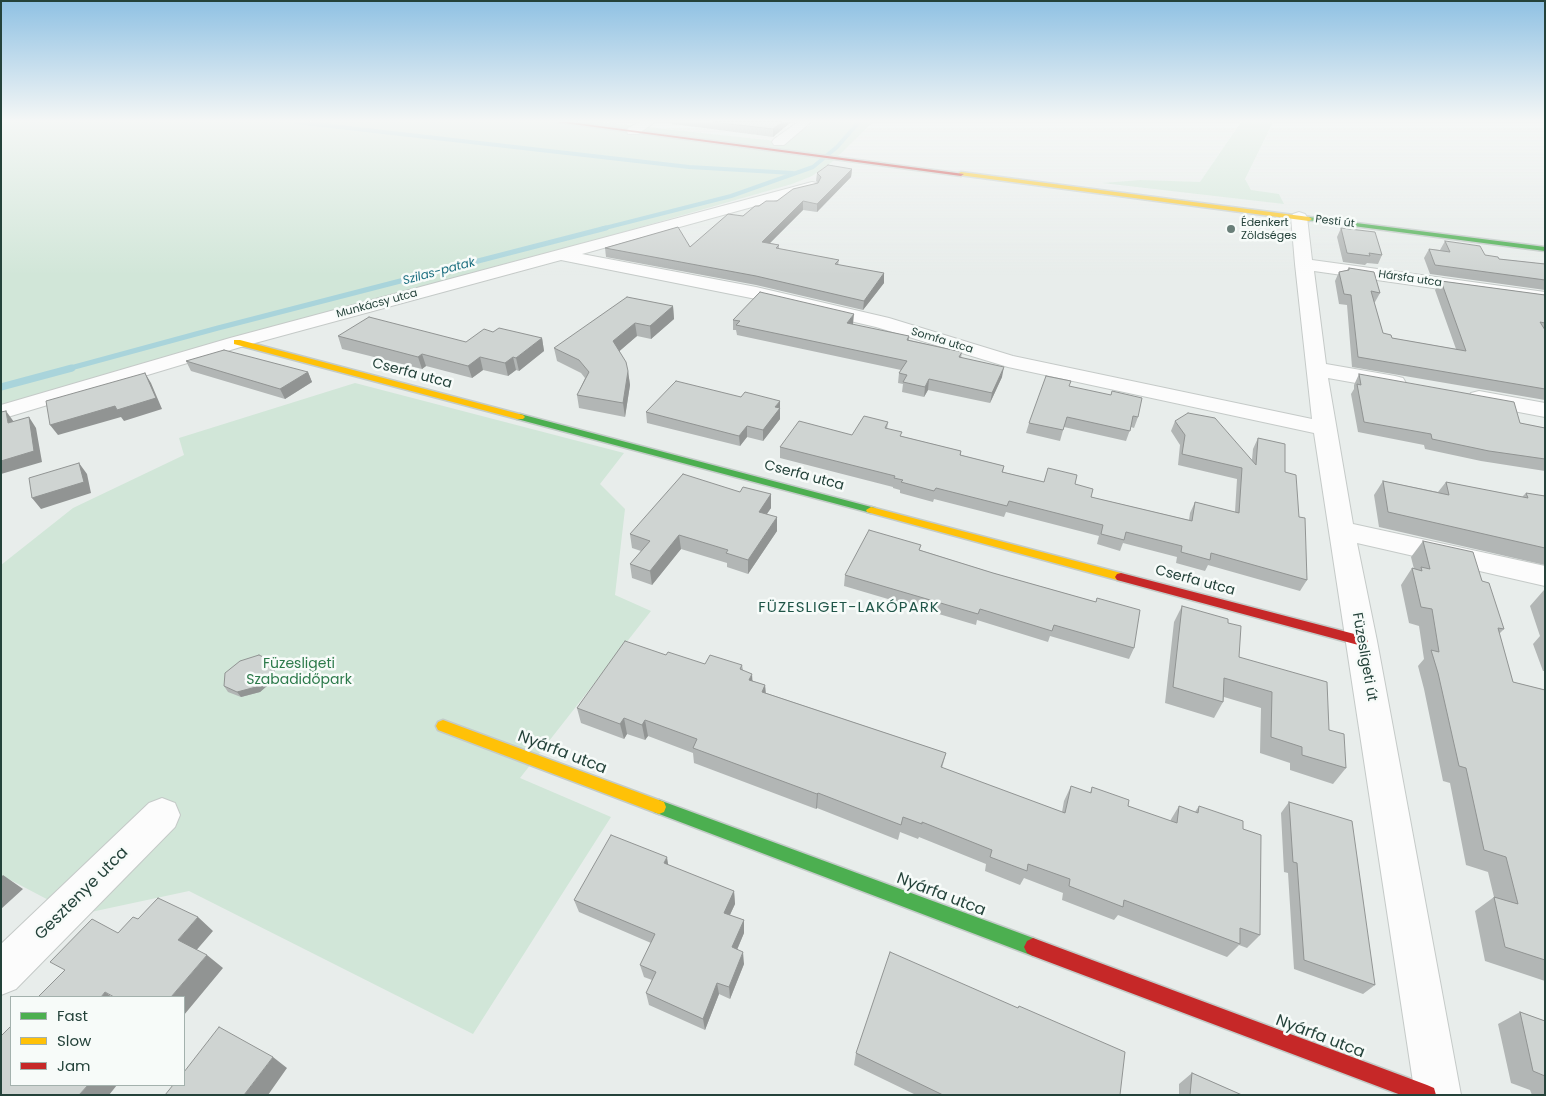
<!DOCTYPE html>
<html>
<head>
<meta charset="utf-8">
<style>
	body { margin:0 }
	#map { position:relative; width:1546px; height:1096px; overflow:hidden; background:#e8edeb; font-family:Poppins,sans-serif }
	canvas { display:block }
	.frame { position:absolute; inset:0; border:2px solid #24423a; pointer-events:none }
	.legend { position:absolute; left:10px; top:996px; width:175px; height:90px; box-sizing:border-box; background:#f7fbf9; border:1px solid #a3b1ad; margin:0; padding:6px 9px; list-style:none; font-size:15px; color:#24423a }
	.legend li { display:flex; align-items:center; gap:10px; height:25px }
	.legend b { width:25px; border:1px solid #a3b1ad }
</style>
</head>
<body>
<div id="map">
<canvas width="1546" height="1096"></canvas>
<div class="frame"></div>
<ul class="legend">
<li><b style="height:6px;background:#4caf50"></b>Fast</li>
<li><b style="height:6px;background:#ffc107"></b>Slow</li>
<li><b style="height:6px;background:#c62828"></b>Jam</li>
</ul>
</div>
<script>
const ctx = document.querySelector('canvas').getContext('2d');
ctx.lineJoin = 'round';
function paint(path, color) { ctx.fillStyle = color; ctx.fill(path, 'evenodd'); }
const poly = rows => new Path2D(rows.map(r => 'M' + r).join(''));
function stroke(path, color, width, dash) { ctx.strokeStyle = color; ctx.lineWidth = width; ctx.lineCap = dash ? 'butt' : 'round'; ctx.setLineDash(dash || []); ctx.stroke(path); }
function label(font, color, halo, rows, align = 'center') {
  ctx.font = font + ' Poppins,sans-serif'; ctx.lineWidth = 5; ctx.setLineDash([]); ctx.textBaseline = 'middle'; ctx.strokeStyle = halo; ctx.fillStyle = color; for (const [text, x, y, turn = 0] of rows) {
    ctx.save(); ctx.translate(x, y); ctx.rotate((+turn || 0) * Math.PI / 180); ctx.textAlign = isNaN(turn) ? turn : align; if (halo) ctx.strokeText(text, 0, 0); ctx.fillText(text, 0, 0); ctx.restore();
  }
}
paint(poly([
	[1,122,601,122,786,142,814,122,873,122,832,162,812,176,792,184,1,409],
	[1241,122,1273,122,1245,179,1251,190,1279,194,1284,204,1102,183,1141,180,1200,182],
	[355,383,624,453,600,484,625,509,615,595,651,611,520,778,611,817,473,1034,189,891,77,915,1,875,1,565,73,508,184,455,179,438]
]), '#d1e6d8');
stroke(poly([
	[296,122,689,167,793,173],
	[601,229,731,196,813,167,837,147,859,122]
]), '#a9d4db', 4);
stroke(poly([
	[67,369,218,328,606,228]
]), '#a9d4db', 5);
stroke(poly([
	[1,387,72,368]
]), '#a9d4db', 7);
const street = poly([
	[640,122,655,122,638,134,628,134,627,131,628,128,640,122],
	[798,122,811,122,784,145,774,145,772,142,774,139,798,122],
	[812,182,817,183,819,186,817,189,582,254,756,287,889,318,1013,356,1312,419,1295,264,1291,217,1293,214,1299,212,1305,214,1307,217,1312,260,1545,292,1545,304,1314,271,1326,364,1395,376,1403,378,1406,383,1403,388,1395,390,1328,378,1353,524,1545,566,1545,586,1357,543,1377,641,1461,1095,1415,1095,1314,433,1008,367,876,327,756,299,561,260,244,346,1,419,1,405,230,338,812,182],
	[1479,391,1545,403,1545,417,1471,403,1468,398,1471,393,1479,391],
	[162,798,175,803,180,815,175,827,16,989,1,995,1,944,149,803,162,798]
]);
const fast = poly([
	[1309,217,1545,247,1545,251,1307,220,1306,219,1309,217],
	[520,414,875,508,876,510,871,513,517,419,515,417,520,414],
	[659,800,1033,938,1039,941,1042,947,1039,953,1033,956,654,812,652,807,654,802,659,800]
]);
const slow = poly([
	[961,172,1309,217,1312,219,1309,221,959,175,959,173,961,172],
	[234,340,240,340,523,415,525,417,523,419,517,419,234,344,234,340],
	[871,507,1121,573,1127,577,1121,581,867,512,866,510,871,507],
	[443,720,664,802,666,807,664,812,659,814,438,730,436,726,438,722,443,720]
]);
const jam = poly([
	[557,122,569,122,964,174,961,176,557,122],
	[1121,573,1362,636,1366,638,1368,641,1366,644,1362,646,1117,580,1115,577,1117,574,1121,573],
	[1033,938,1427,1085,1434,1088,1436,1095,1401,1095,1033,956,1027,953,1024,947,1027,941,1033,938]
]);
stroke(street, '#c5cac8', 2);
stroke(fast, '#c3cbc8', 3);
stroke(slow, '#c3cbc8', 3);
stroke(jam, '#c3cbc8', 3);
paint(street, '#fcfcfc');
paint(fast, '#4caf50');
paint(slow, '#ffc107');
paint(jam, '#c62828');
paint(poly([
	[672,122,791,122,773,137,672,124],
	[852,169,851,177,817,212,803,210,770,243,779,245,779,249,839,260,838,265,884,273,884,283,863,310,756,285,606,257,605,248,690,247,759,206,777,201,818,183,816,181,817,173],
	[1341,228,1382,255,1378,264,1367,263,1365,265,1343,262,1337,237],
	[1445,241,1485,255,1499,259,1545,264,1545,290,1430,274,1424,258,1429,249,1440,250],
	[1349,268,1380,293,1375,302,1374,302,1383,333,1392,338,1456,349,1435,290,1441,281,1545,295,1545,400,1352,367,1347,305,1339,304,1335,281,1339,272,1347,270],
	[673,306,674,319,651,339,637,336,619,351,628,371,630,385,625,417,579,408,577,395,585,378,581,373,557,361,554,348],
	[733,320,853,324,853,325,909,336,909,340,962,352,961,358,1002,377,990,403,928,390,924,397,902,392,903,384,898,383,899,373,901,370,737,335,736,330,733,330],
	[493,332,542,338,544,351,519,371,516,370,508,376,483,370,472,378,426,366,422,369,342,349,338,336,466,342],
	[186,361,308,372,312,382,285,399,191,371],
	[1359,374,1520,423,1545,428,1545,471,1481,461,1425,449,1424,445,1358,432,1351,394,1354,389,1354,385],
	[1069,386,1138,417,1134,428,1131,427,1126,441,1064,427,1060,441,1026,433,1029,423],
	[779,408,780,419,763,441,747,437,740,446,647,423,646,412],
	[1175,421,1252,460,1253,449,1258,438,1285,472,1299,517,1307,580,1300,591,1208,565,1205,571,1176,563,1177,557,1123,543,1120,551,1097,544,1099,536,1006,512,1004,517,934,499,933,502,900,493,900,490,893,488,893,487,780,458,780,447,852,435,888,422,887,429,901,436,961,451,961,455,1004,466,1003,472,1044,482,1075,484,1091,497,1189,520,1190,513,1195,502,1235,512,1237,479,1178,465,1180,445,1171,431],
	[1383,481,1438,492,1446,482,1522,497,1526,493,1545,496,1545,565,1379,527,1374,495],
	[740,492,771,494,771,508,767,514,777,531,748,574,727,567,727,563,681,549,652,585,632,578,630,564,641,551,632,548,630,534],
	[1423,541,1482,581,1504,629,1499,634,1513,682,1545,690,1545,981,1485,961,1475,911,1494,897,1488,872,1466,865,1450,783,1443,781,1424,689,1418,666,1424,659,1419,626,1409,623,1401,585,1412,568,1414,569,1411,557],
	[920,550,993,573,1096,602,1097,598,1134,648,1129,659,1050,636,1048,642,977,620,976,625,844,586,845,575],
	[1544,590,1545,590,1545,671,1543,671,1533,644,1540,636,1530,606],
	[1182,606,1228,623,1239,657,1329,730,1346,768,1333,784,1290,770,1290,763,1260,753,1261,708,1224,697,1223,702,1214,718,1165,703,1174,622],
	[666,655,705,664,742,665,743,670,753,681,765,685,766,693,946,753,942,768,1062,812,1064,801,1071,786,1090,793,1092,787,1128,806,1170,821,1179,806,1195,812,1199,806,1243,829,1260,935,1247,948,1239,945,1227,957,1118,915,1114,920,1062,900,1063,893,1024,878,1020,885,985,871,986,864,919,837,918,839,900,832,898,840,817,808,816,809,694,763,693,753,648,736,645,740,627,734,624,739,581,723,577,708],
	[271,661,275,667,275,679,260,692,241,697,228,692,224,686],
	[1289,802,1375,985,1363,994,1294,969,1288,873,1284,872,1281,813],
	[668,865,734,891,735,904,730,915,744,920,744,933,737,950,744,964,730,999,719,994,705,1030,649,1005,646,993,652,980,644,977,640,965,651,943,579,912,574,900],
	[1019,1006,1120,1095,916,1095,854,1065,856,1053,1018,1008],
	[1520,1012,1545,1021,1545,1095,1532,1095,1530,1090,1511,1083,1498,1024],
	[1192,1073,1242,1095,1179,1095,1179,1084]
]), '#b2b6b5');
paint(poly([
	[782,122,791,122,773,137,773,129],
	[852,169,851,177,817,212,817,204],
	[803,201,803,210,762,251,762,242],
	[884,273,884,283,863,310,864,301],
	[673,306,674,319,651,339,650,326],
	[854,314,853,324,847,333,847,323],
	[635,323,637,336,615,355,613,341],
	[542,338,544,351,519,371,516,358],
	[422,354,426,366,422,369,418,357],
	[480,357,483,370,472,378,468,366],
	[513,357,516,370,508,376,505,363],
	[1004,367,1002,377,990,403,992,393],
	[628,371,630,385,625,417,623,403],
	[308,372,312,382,285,399,280,389],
	[145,373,151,383,162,409,124,421,121,417,58,435,50,425],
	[929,379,928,390,924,397,925,387],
	[780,401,780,419,763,441,763,430,775,407],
	[6,411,14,422,8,423],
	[29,417,36,428,42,462,1,474,1,461],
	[747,426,747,437,740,446,739,436],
	[79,463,87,474,91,493,41,509,32,498],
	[771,494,771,508,759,525,759,512],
	[777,517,777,531,748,574,748,560],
	[679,535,681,549,652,585,650,571],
	[271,661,275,667,275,679,260,692,241,697,237,692],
	[752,674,753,689,749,680],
	[765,685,766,701,762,692],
	[624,718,627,734,624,739,620,724],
	[645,720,648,736,645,740,642,725],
	[818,793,817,808,816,809,817,794],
	[667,857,669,870,664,863],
	[3,875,23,889,1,909,1,877],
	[734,891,735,904,725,925,724,913],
	[198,917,213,931,194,953,178,940],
	[744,920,744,933,733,959,732,947],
	[743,952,744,964,730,999,729,987],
	[207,955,223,968,184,1015,184,997,171,997],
	[717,983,719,994,705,1030,703,1019],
	[105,992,112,997,101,997],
	[273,1057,287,1068,268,1095,244,1095],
	[88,1085,117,1085,109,1095,79,1095]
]), '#919493');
const building = poly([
	[712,122,782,122,773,129,712,122],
	[828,165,852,169,817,204,803,201,762,242,779,245,776,248,839,260,835,264,884,273,864,301,756,276,605,248,678,227,690,247,728,214,743,216,755,206,759,206,766,201,777,201,793,189,818,183,821,177,817,173,828,165],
	[1341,228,1375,232,1382,255,1369,253,1370,256,1347,253,1341,228],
	[1445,241,1480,246,1485,255,1498,257,1499,259,1545,264,1545,280,1435,265,1429,249,1450,252,1445,241],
	[1349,268,1374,272,1380,293,1371,291,1383,333,1391,335,1392,338,1466,351,1441,281,1545,295,1545,323,1540,322,1545,330,1545,389,1358,357,1351,295,1344,294,1339,272,1349,270,1349,268],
	[760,292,854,314,847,323,909,336,907,340,962,352,959,357,1004,367,992,393,929,379,925,387,903,382,907,375,899,373,907,361,736,325,740,321,733,320,760,292],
	[627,297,673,306,650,326,635,323,613,341,626,362,628,371,623,403,577,395,589,372,579,360,554,348,627,297],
	[369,317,466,342,484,329,493,332,499,328,542,338,516,358,513,357,505,363,480,357,468,366,422,354,418,357,338,336,369,317],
	[224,350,308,372,280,389,186,361,224,350],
	[145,373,156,398,117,410,115,406,50,425,46,401,145,373],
	[1359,374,1514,402,1520,423,1545,428,1545,459,1489,451,1432,439,1431,434,1364,422,1357,384,1361,385,1359,374],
	[1046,376,1071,381,1069,386,1111,395,1112,391,1142,398,1138,417,1133,416,1130,431,1067,417,1063,430,1029,423,1046,376],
	[676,381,741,397,745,392,780,401,775,407,780,408,763,430,747,426,739,436,646,412,676,381],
	[6,411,8,423,29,417,34,451,1,461,1,412,6,411],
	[1188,413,1215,418,1256,465,1258,438,1285,444,1285,472,1296,475,1299,517,1305,518,1307,580,1211,553,1210,560,1181,552,1182,546,1126,532,1124,540,1101,534,1103,525,1009,501,1007,506,936,488,934,491,901,482,903,480,894,478,895,476,780,447,799,421,852,435,864,416,888,422,885,428,902,432,900,436,961,451,960,455,1004,466,1002,472,1044,482,1048,468,1077,475,1075,484,1093,489,1091,497,1192,521,1195,502,1239,513,1242,468,1182,454,1185,435,1175,421,1188,413],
	[79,463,84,482,32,498,29,478,79,463],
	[683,474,740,492,743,487,771,494,759,512,777,517,748,560,726,553,728,550,679,535,650,571,630,564,650,541,630,534,683,474],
	[1383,481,1449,495,1446,482,1528,498,1526,493,1545,496,1545,548,1388,512,1383,481],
	[869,530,921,545,919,550,993,573,1096,602,1097,598,1140,610,1134,648,1054,625,1052,631,980,609,978,614,845,575,869,530],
	[1423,541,1473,552,1482,581,1489,583,1504,629,1498,628,1513,682,1545,690,1545,960,1505,947,1494,897,1518,904,1506,857,1484,850,1466,768,1459,766,1438,673,1431,650,1439,652,1432,609,1421,607,1412,568,1422,571,1421,567,1430,569,1423,541],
	[1182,606,1228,619,1228,623,1241,626,1239,657,1327,682,1329,730,1344,734,1346,768,1302,755,1302,747,1271,737,1272,692,1224,678,1223,702,1173,687,1182,606],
	[625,641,666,655,668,652,705,664,710,655,742,665,740,669,752,674,749,680,765,685,762,692,946,753,941,767,1065,813,1071,786,1091,793,1092,787,1129,800,1128,806,1177,823,1179,806,1198,813,1199,806,1243,821,1243,829,1261,835,1260,935,1240,928,1240,944,1124,900,1123,907,1069,886,1070,879,1028,864,1027,871,990,857,992,850,922,822,922,824,903,817,901,825,818,793,817,794,693,748,697,739,645,720,642,725,624,718,620,724,577,708,625,641],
	[259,655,271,661,271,673,256,687,237,692,224,686,225,673,240,661,259,655],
	[1289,802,1352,821,1375,985,1304,960,1297,863,1293,862,1289,802],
	[611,835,667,857,664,863,734,891,724,913,744,920,732,947,743,952,729,987,717,983,703,1019,646,993,656,972,640,965,655,934,574,900,611,835],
	[158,898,198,917,178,940,207,955,171,997,114,997,105,992,101,997,38,997,65,970,50,962,92,919,118,933,133,917,138,919,158,898],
	[890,952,1018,1008,1019,1006,1125,1052,1120,1095,943,1095,856,1053,890,952],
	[1520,1012,1545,1021,1545,1076,1533,1071,1520,1012],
	[11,1026,11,1085,88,1085,79,1095,1,1095,1,1036,11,1026],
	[219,1027,273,1057,244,1095,165,1095,173,1085,184,1085,184,1072,219,1027],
	[1192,1073,1242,1095,1190,1095,1192,1073]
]);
paint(building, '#cfd4d2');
stroke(building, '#919493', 1);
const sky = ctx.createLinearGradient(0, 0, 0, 275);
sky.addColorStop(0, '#8fc1e3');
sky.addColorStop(0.44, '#f5f7f6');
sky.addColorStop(1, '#f5f7f600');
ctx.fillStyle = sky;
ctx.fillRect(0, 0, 1546, 275);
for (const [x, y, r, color] of [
	[1231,229,5,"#697e78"]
]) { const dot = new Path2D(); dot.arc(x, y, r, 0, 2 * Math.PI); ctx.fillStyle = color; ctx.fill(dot); stroke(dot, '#f7fbf9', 2); }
label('11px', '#24423a', '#f7fbf9', [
	["Pesti út",1335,222,7],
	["Hársfa utca",1410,279,8],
	["Munkácsy utca",377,304,-15],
	["Somfa utca",942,341,17]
]);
label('11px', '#24423a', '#f7fbf9', [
	["Édenkert",1241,223],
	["Zöldséges",1241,236]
], 'left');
label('italic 12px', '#1c6f80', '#f7fbf9', [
	["Szilas-patak",439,272,-15]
]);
label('14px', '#24423a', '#f7fbf9', [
	["Cserfa utca",412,374,15],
	["Cserfa utca",804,476,15],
	["Cserfa utca",1195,581,15],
	["Füzesligeti út",1364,657,80]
]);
label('14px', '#2d7a4b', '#f7fbf9', [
	["Füzesligeti",299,664],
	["Szabadidőpark",299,680]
]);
ctx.letterSpacing = '1px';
label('15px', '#1f5548', '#f7fbf9', [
	["FÜZESLIGET-LAKÓPARK",849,608]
]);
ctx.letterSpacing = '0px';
label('16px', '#24423a', '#f7fbf9', [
	["Nyárfa utca",562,753,21],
	["Gesztenye utca",82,894,-45],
	["Nyárfa utca",941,895,21],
	["Nyárfa utca",1320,1037,21]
]);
</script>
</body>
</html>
